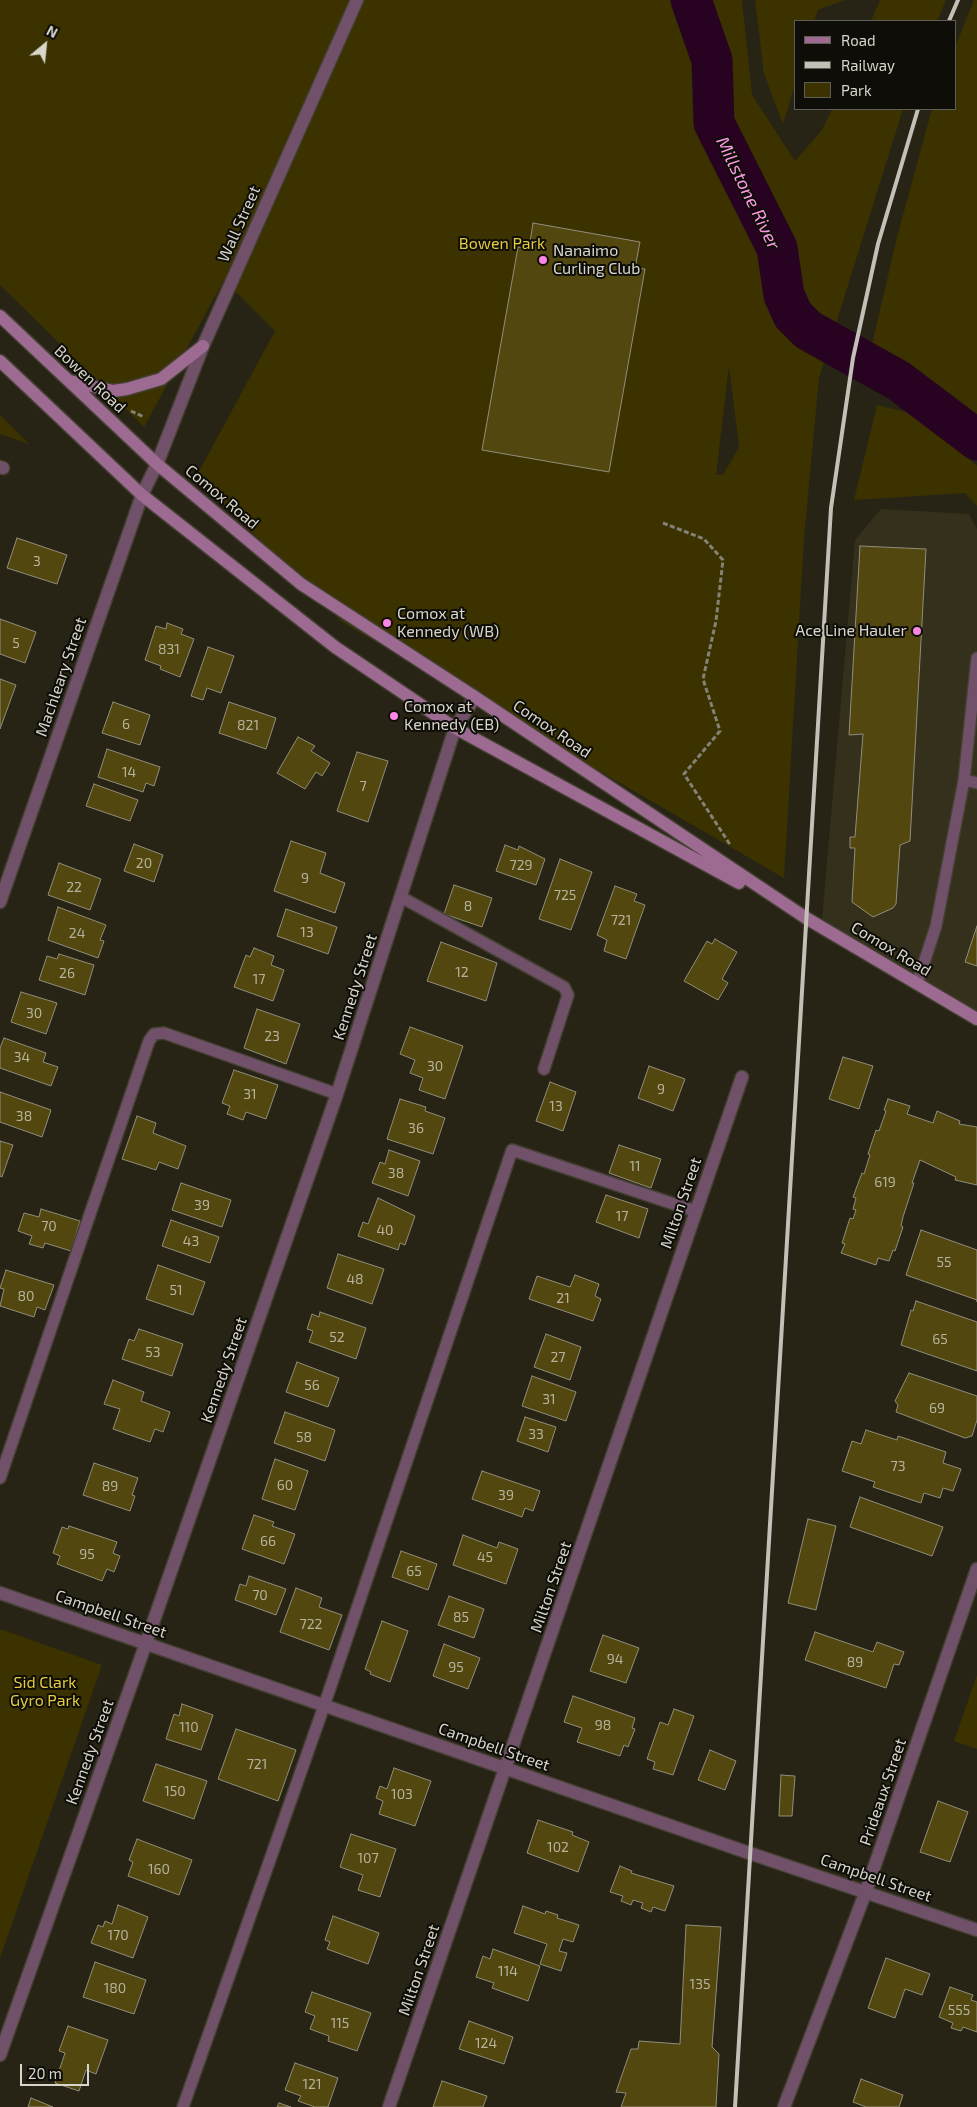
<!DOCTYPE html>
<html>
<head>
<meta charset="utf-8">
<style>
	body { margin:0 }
	#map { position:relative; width:977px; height:2107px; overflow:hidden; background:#272415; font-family:"Exo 2",sans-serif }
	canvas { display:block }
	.legend { position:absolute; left:794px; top:20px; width:162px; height:90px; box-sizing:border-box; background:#0e0d07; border:1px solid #5e5d56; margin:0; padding:6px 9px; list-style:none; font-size:15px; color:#d7d5cc }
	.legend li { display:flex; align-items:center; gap:10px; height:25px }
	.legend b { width:25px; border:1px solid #5e5d56 }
	.north { position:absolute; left:20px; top:20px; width:50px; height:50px; -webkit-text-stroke:4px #0e0d07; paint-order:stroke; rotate:28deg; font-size:14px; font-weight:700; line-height:20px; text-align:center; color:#d7d5cc }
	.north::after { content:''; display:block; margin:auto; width:18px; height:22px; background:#d7d5cc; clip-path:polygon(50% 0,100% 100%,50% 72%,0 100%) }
	.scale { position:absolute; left:20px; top:2064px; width:69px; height:22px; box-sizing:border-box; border:2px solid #d7d5cc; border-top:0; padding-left:6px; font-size:15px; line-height:18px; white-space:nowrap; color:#d7d5cc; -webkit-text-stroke:4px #0e0d07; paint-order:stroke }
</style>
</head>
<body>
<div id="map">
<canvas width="977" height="2107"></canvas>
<ul class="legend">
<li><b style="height:6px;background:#9d6a91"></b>Road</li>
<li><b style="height:6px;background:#c3c1b7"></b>Railway</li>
<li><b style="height:14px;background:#3b3200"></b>Park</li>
</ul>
<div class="north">N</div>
<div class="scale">20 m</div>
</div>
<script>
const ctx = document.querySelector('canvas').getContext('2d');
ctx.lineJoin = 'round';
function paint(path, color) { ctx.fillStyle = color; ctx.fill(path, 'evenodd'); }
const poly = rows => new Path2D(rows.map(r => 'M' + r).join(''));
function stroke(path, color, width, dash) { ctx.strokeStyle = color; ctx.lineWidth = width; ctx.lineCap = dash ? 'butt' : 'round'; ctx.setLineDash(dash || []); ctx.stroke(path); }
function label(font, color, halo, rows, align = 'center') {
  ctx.font = font + ' "Exo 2",sans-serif'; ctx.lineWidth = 4; ctx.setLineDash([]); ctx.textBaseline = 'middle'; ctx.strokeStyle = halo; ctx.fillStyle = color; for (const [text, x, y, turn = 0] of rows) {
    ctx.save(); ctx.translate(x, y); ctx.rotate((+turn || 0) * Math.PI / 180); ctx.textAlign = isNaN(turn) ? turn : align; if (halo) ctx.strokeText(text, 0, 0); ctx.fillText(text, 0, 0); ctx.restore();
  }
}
paint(poly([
	[881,509,969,514,977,529,977,1012,822,919,855,540]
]), '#34301b');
paint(poly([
	[0,0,742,0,752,95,795,161,822,130,832,109,903,109,819,378,804,538,784,878,342,622,196,477,275,331,224,280,144,427,0,285],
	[729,366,739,447,723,475,716,475],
	[755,0,845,0,818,10,814,21,796,21,796,82,783,124,764,74],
	[880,0,946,0,937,21,871,21],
	[974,0,977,0,977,423,905,368,870,353,897,237,932,109,956,109,956,45],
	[877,405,914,414,977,466,977,506,965,493,854,500],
	[0,415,29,444,0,434],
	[0,1629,102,1665,0,1958],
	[977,1675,977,1749,954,1741]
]), '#3b3200');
stroke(poly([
	[691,0,712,60,714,123,777,248,784,295,793,315,808,330,899,381,977,440]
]), '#270321', 41);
const building = poly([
	[533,223,640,242,635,268,645,269,609,472,482,450,518,247,529,249,533,223],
	[17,538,67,555,57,584,7,568,17,538],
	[860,546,926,549,910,841,900,845,896,904,893,908,873,917,852,902,855,848,850,848,850,837,855,837,863,734,849,735,860,546],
	[0,619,36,632,25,663,0,654,0,619],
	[167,623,183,629,181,634,194,639,180,677,160,669,161,666,145,660,156,626,166,629,167,623],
	[208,647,234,656,221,693,207,688,203,700,191,696,208,647],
	[0,679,16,685,0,729,0,679],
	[113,702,150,715,140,745,102,733,113,702],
	[229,702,276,718,266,749,219,733,229,702],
	[298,737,315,746,311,751,330,763,322,776,316,772,305,789,277,773,298,737],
	[107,749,160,767,154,786,146,783,143,792,98,777,107,749],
	[357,752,388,761,368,822,337,811,357,752],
	[94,784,138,800,130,821,86,806,94,784],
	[291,841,326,853,320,873,345,883,335,913,274,891,291,841],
	[134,844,163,855,154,882,124,871,134,844],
	[505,845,518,850,519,846,545,859,536,885,496,871,505,845],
	[560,859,592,872,571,930,539,919,560,859],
	[59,863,101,879,90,910,48,895,59,863],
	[454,885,492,898,482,927,444,914,454,885],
	[615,886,637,894,634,901,645,905,626,959,604,951,607,940,597,935,615,886],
	[58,907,106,925,100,940,104,941,98,958,48,940,58,907],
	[286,909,337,927,328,954,277,936,286,909],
	[977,926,977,966,965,962,977,926],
	[715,939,737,952,722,979,728,983,718,1000,684,981,707,941,712,944,715,939],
	[441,942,497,963,486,1001,427,981,441,942],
	[254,948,274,956,271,965,284,970,273,1001,234,987,246,955,250,957,254,948],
	[59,954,94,965,85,995,39,980,47,956,57,959,59,954],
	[21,992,57,1003,46,1034,11,1022,21,992],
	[257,1009,300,1024,286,1064,244,1048,257,1009],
	[410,1027,463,1046,445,1099,419,1090,423,1078,410,1073,415,1060,400,1054,410,1027],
	[4,1038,46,1053,43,1062,58,1067,51,1086,0,1068,0,1048,4,1038],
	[843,1057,873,1066,859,1109,829,1099,843,1057],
	[649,1066,685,1079,673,1111,638,1098,649,1066],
	[234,1070,278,1085,266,1119,246,1112,243,1120,227,1114,230,1106,222,1103,234,1070],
	[550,1082,576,1092,563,1131,536,1121,550,1082],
	[0,1092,51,1110,42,1137,0,1122,0,1092],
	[400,1099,426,1107,425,1111,445,1118,433,1154,387,1139,400,1099],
	[888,1099,910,1106,907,1114,933,1123,937,1111,960,1121,959,1124,977,1127,977,1185,955,1180,956,1177,920,1160,912,1183,914,1183,903,1217,901,1226,903,1227,895,1251,893,1250,889,1261,878,1258,876,1265,841,1253,845,1244,842,1243,850,1218,853,1219,856,1210,853,1209,856,1198,853,1197,862,1173,864,1174,870,1155,868,1154,876,1130,879,1131,886,1111,884,1110,888,1099],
	[137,1116,156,1123,153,1133,186,1146,178,1169,159,1162,156,1170,122,1159,137,1116],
	[0,1141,13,1145,2,1177,0,1176,0,1141],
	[619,1145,661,1159,651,1188,609,1173,619,1145],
	[389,1150,420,1161,408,1196,372,1183,380,1162,385,1164,389,1150],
	[181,1183,231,1200,222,1227,172,1210,181,1183],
	[606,1195,648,1209,639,1238,596,1222,606,1195],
	[378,1198,415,1216,405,1245,400,1243,398,1250,358,1236,363,1222,368,1224,378,1198],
	[41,1209,80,1221,71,1251,45,1243,43,1248,29,1244,32,1236,18,1231,24,1213,39,1217,41,1209],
	[171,1220,219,1237,210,1263,162,1246,171,1220],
	[921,1230,977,1250,977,1302,977,1300,906,1275,921,1230],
	[338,1254,384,1269,372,1304,327,1288,338,1254],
	[158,1265,205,1282,193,1315,146,1299,158,1265],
	[6,1270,54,1285,45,1310,37,1307,34,1317,0,1306,4,1289,0,1288,6,1270],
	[575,1275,599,1284,595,1296,601,1299,593,1321,529,1299,537,1276,570,1287,575,1275],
	[916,1301,977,1322,977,1371,901,1345,911,1310,913,1311,916,1301],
	[320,1312,366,1328,356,1359,309,1342,313,1331,307,1329,312,1314,319,1317,320,1312],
	[139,1329,183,1344,172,1376,122,1359,129,1339,134,1341,139,1329],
	[546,1334,581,1347,570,1380,534,1367,546,1334],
	[297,1362,339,1378,328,1407,286,1392,297,1362],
	[909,1373,977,1396,977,1420,972,1436,965,1438,896,1412,898,1405,895,1401,909,1373],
	[532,1376,576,1392,566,1421,522,1406,532,1376],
	[113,1380,144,1392,141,1401,170,1412,163,1432,155,1429,150,1442,113,1429,120,1409,104,1404,113,1380],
	[285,1412,335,1430,325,1461,274,1443,285,1412],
	[525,1417,556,1427,548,1452,517,1441,525,1417],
	[866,1430,897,1440,898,1436,946,1452,943,1463,961,1469,953,1491,943,1488,940,1498,924,1493,921,1503,873,1487,875,1482,842,1471,852,1441,861,1444,866,1430],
	[275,1459,308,1471,295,1510,262,1499,275,1459],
	[94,1463,138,1478,132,1495,135,1496,130,1511,83,1495,94,1463],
	[482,1471,540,1491,533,1511,525,1508,522,1517,472,1499,482,1471],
	[860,1497,943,1527,932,1556,850,1527,860,1497],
	[254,1515,274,1522,272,1526,295,1534,284,1564,242,1549,254,1515],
	[808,1519,836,1526,816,1610,788,1603,808,1519],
	[69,1526,117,1542,113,1553,120,1556,114,1572,107,1569,102,1581,57,1564,60,1556,53,1553,62,1527,68,1529,69,1526],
	[463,1535,497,1548,499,1542,518,1549,506,1584,453,1565,463,1535],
	[401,1551,437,1564,428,1590,392,1577,401,1551],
	[249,1576,286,1589,276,1615,235,1600,240,1584,246,1586,249,1576],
	[296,1588,322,1598,319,1607,342,1615,329,1650,280,1632,296,1588],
	[449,1596,484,1609,474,1638,438,1625,449,1596],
	[382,1621,408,1631,390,1682,370,1674,371,1672,365,1669,382,1621],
	[815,1632,873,1652,877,1642,904,1652,899,1665,894,1664,886,1688,805,1660,815,1632],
	[603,1635,639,1648,626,1683,590,1671,603,1635],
	[444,1644,480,1658,468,1689,433,1676,444,1644],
	[573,1696,635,1718,632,1728,635,1729,628,1747,624,1745,620,1756,577,1742,582,1728,564,1722,573,1696],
	[182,1704,213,1715,201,1750,166,1739,174,1714,179,1716,182,1704],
	[674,1709,694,1716,673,1775,653,1769,655,1762,647,1759,660,1722,668,1725,674,1709],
	[236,1729,296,1750,278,1801,218,1779,236,1729],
	[710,1750,736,1761,725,1790,698,1780,710,1750],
	[156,1764,207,1781,194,1819,143,1801,156,1764],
	[394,1768,431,1781,415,1826,379,1814,383,1801,376,1798,380,1786,387,1789,394,1768],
	[781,1775,795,1776,792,1816,779,1816,781,1775],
	[938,1801,968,1812,950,1862,920,1852,938,1801],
	[538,1820,573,1832,572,1835,589,1842,578,1872,527,1853,538,1820],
	[351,1834,396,1849,380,1897,358,1890,363,1875,340,1867,351,1834],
	[137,1839,192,1860,179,1895,128,1876,133,1862,129,1860,137,1839],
	[620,1866,632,1871,631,1873,674,1886,665,1911,653,1907,651,1912,641,1908,643,1903,633,1900,631,1905,621,1901,623,1896,610,1892,620,1866],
	[118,1905,148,1917,133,1958,91,1943,98,1925,103,1927,105,1921,112,1924,118,1905],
	[523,1906,545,1914,546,1911,558,1915,557,1918,579,1925,573,1942,563,1939,559,1951,567,1953,561,1971,540,1964,547,1944,514,1933,523,1906],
	[333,1916,379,1933,368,1964,327,1949,330,1942,325,1940,333,1916],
	[686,1925,721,1927,712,2047,719,2054,716,2107,621,2107,626,2093,616,2092,631,2049,638,2049,639,2041,680,2044,686,1925],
	[493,1949,540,1966,528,2001,492,1988,494,1983,476,1977,483,1956,490,1959,493,1949],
	[886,1958,930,1974,922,1995,905,1989,895,2018,868,2008,886,1958],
	[95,1962,146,1980,134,2014,83,1997,95,1962],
	[950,1987,973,1995,971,2000,977,2002,977,2032,963,2027,961,2031,951,2028,953,2023,939,2017,950,1987],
	[312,1992,371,2013,357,2051,328,2041,329,2036,310,2029,315,2016,305,2012,312,1992],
	[469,2021,513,2037,504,2064,459,2049,469,2021],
	[68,2026,108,2040,96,2074,86,2070,79,2091,55,2083,65,2053,59,2051,68,2026],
	[295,2063,338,2078,328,2107,315,2107,298,2101,301,2096,285,2090,295,2063],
	[861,2079,903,2095,899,2107,866,2107,853,2102,861,2079],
	[442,2081,487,2096,483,2107,433,2107,442,2081],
	[31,2098,53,2107,28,2107,31,2098],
	[279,2103,291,2107,277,2107,279,2103]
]);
paint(building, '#52480f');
stroke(building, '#918d7c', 1);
const lane = poly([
	[964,780,977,783],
	[401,897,564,987,568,995,544,1069],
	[917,984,936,926,964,780,977,658],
	[0,1478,149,1041,154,1034,164,1033,337,1094],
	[183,2107,324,1706,512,1150,695,1211]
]);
const street = poly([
	[0,467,3,468],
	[0,902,142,495,157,464,203,346,357,0],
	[0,1593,749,1853,977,1930],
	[0,2055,146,1643,337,1094,455,728,475,697],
	[389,2107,742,1077],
	[784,2107,866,1891,977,1569]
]);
const secondary = poly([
	[0,316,157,464,301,584,475,697,806,918,977,1019],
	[0,361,142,495,335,647,455,728,739,883],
	[70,381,113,391,127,389,161,379,203,346]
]);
stroke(lane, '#434032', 14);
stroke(street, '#434032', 15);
stroke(secondary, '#434032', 15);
stroke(poly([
	[131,411,144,417],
	[663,523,704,539,723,560,716,621,703,679,720,731,684,774,731,846]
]), '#848276', 3, [5, 2.5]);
stroke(lane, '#715169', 11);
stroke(street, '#715169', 12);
stroke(secondary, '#9d6a91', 12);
stroke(poly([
	[949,21,958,0],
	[735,2107,831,508,853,358,878,244,918,109]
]), '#c3c1b7', 4);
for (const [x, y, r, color] of [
	[543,260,5,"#fc86e4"],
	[387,623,5,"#fc86e4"],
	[917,631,5,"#fc86e4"],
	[394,716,5,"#fc86e4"]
]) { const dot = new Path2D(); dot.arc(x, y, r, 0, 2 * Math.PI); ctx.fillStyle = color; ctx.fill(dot); stroke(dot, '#0e0d07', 2); }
label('14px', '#b6b29d', null, [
	["3",37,561],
	["5",16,643],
	["831",169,649],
	["6",126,724],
	["821",248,725],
	["14",129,772],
	["7",363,786],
	["20",144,863],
	["729",521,865],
	["9",305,878],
	["22",74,887],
	["725",565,895],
	["8",468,906],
	["721",621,920],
	["13",307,932],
	["24",77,933],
	["12",462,972],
	["26",67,973],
	["17",259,979],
	["30",34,1013],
	["23",272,1036],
	["34",22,1057],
	["30",435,1066],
	["9",661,1089],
	["31",250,1094],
	["13",556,1106],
	["38",24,1116],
	["36",416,1128],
	["11",635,1166],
	["38",396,1173],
	["619",885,1182],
	["39",202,1205],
	["17",622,1216],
	["70",49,1226],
	["40",385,1230],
	["43",191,1241],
	["55",944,1262],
	["48",355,1279],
	["51",176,1290],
	["80",26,1296],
	["21",563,1298],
	["52",337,1337],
	["65",940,1339],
	["53",153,1352],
	["27",558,1357],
	["56",312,1385],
	["31",549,1399],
	["69",937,1408],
	["33",536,1434],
	["58",304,1437],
	["73",898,1466],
	["60",285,1485],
	["89",110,1486],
	["39",506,1495],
	["66",268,1541],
	["95",87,1554],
	["45",485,1557],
	["65",414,1571],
	["70",260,1595],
	["85",461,1617],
	["722",311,1624],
	["94",615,1659],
	["89",855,1662],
	["95",456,1667],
	["98",603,1725],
	["110",189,1727],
	["721",257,1764],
	["150",175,1791],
	["103",402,1794],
	["102",558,1847],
	["107",368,1858],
	["160",159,1869],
	["170",118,1935],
	["114",508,1971],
	["135",700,1984],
	["180",115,1988],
	["555",959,2010],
	["115",340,2023],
	["124",486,2043],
	["121",312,2084]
]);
label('16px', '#d7d5cc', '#0e0d07', [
	["Wall Street",239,224,-66],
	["Bowen Road",90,379,43],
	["Comox Road",222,497,40],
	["Machleary Street",61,677,-71],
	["Comox Road",552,729,34],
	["Comox Road",891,949,31],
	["Kennedy Street",355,987,-72],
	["Milton Street",681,1203,-71],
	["Kennedy Street",224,1370,-71],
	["Milton Street",551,1587,-71],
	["Campbell Street",111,1614,19],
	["Campbell Street",494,1747,19],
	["Kennedy Street",90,1752,-70],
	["Prideaux Street",883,1792,-71],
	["Campbell Street",876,1878,19],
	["Milton Street",419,1970,-71]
]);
label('16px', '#e6cc40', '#0e0d07', [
	["Bowen Park",502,244],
	["Sid Clark",45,1683],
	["Gyro Park",45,1701]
]);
label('16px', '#d7d5cc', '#0e0d07', [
	["Nanaimo",553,251],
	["Curling Club",553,269],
	["Comox at",397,614],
	["Kennedy (WB)",397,632],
	["Ace Line Hauler",907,631,"right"],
	["Comox at",404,707],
	["Kennedy (EB)",404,725]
], 'left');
label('italic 18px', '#fe99e9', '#0e0d07', [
	["Millstone River",748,193,64]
]);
</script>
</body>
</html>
